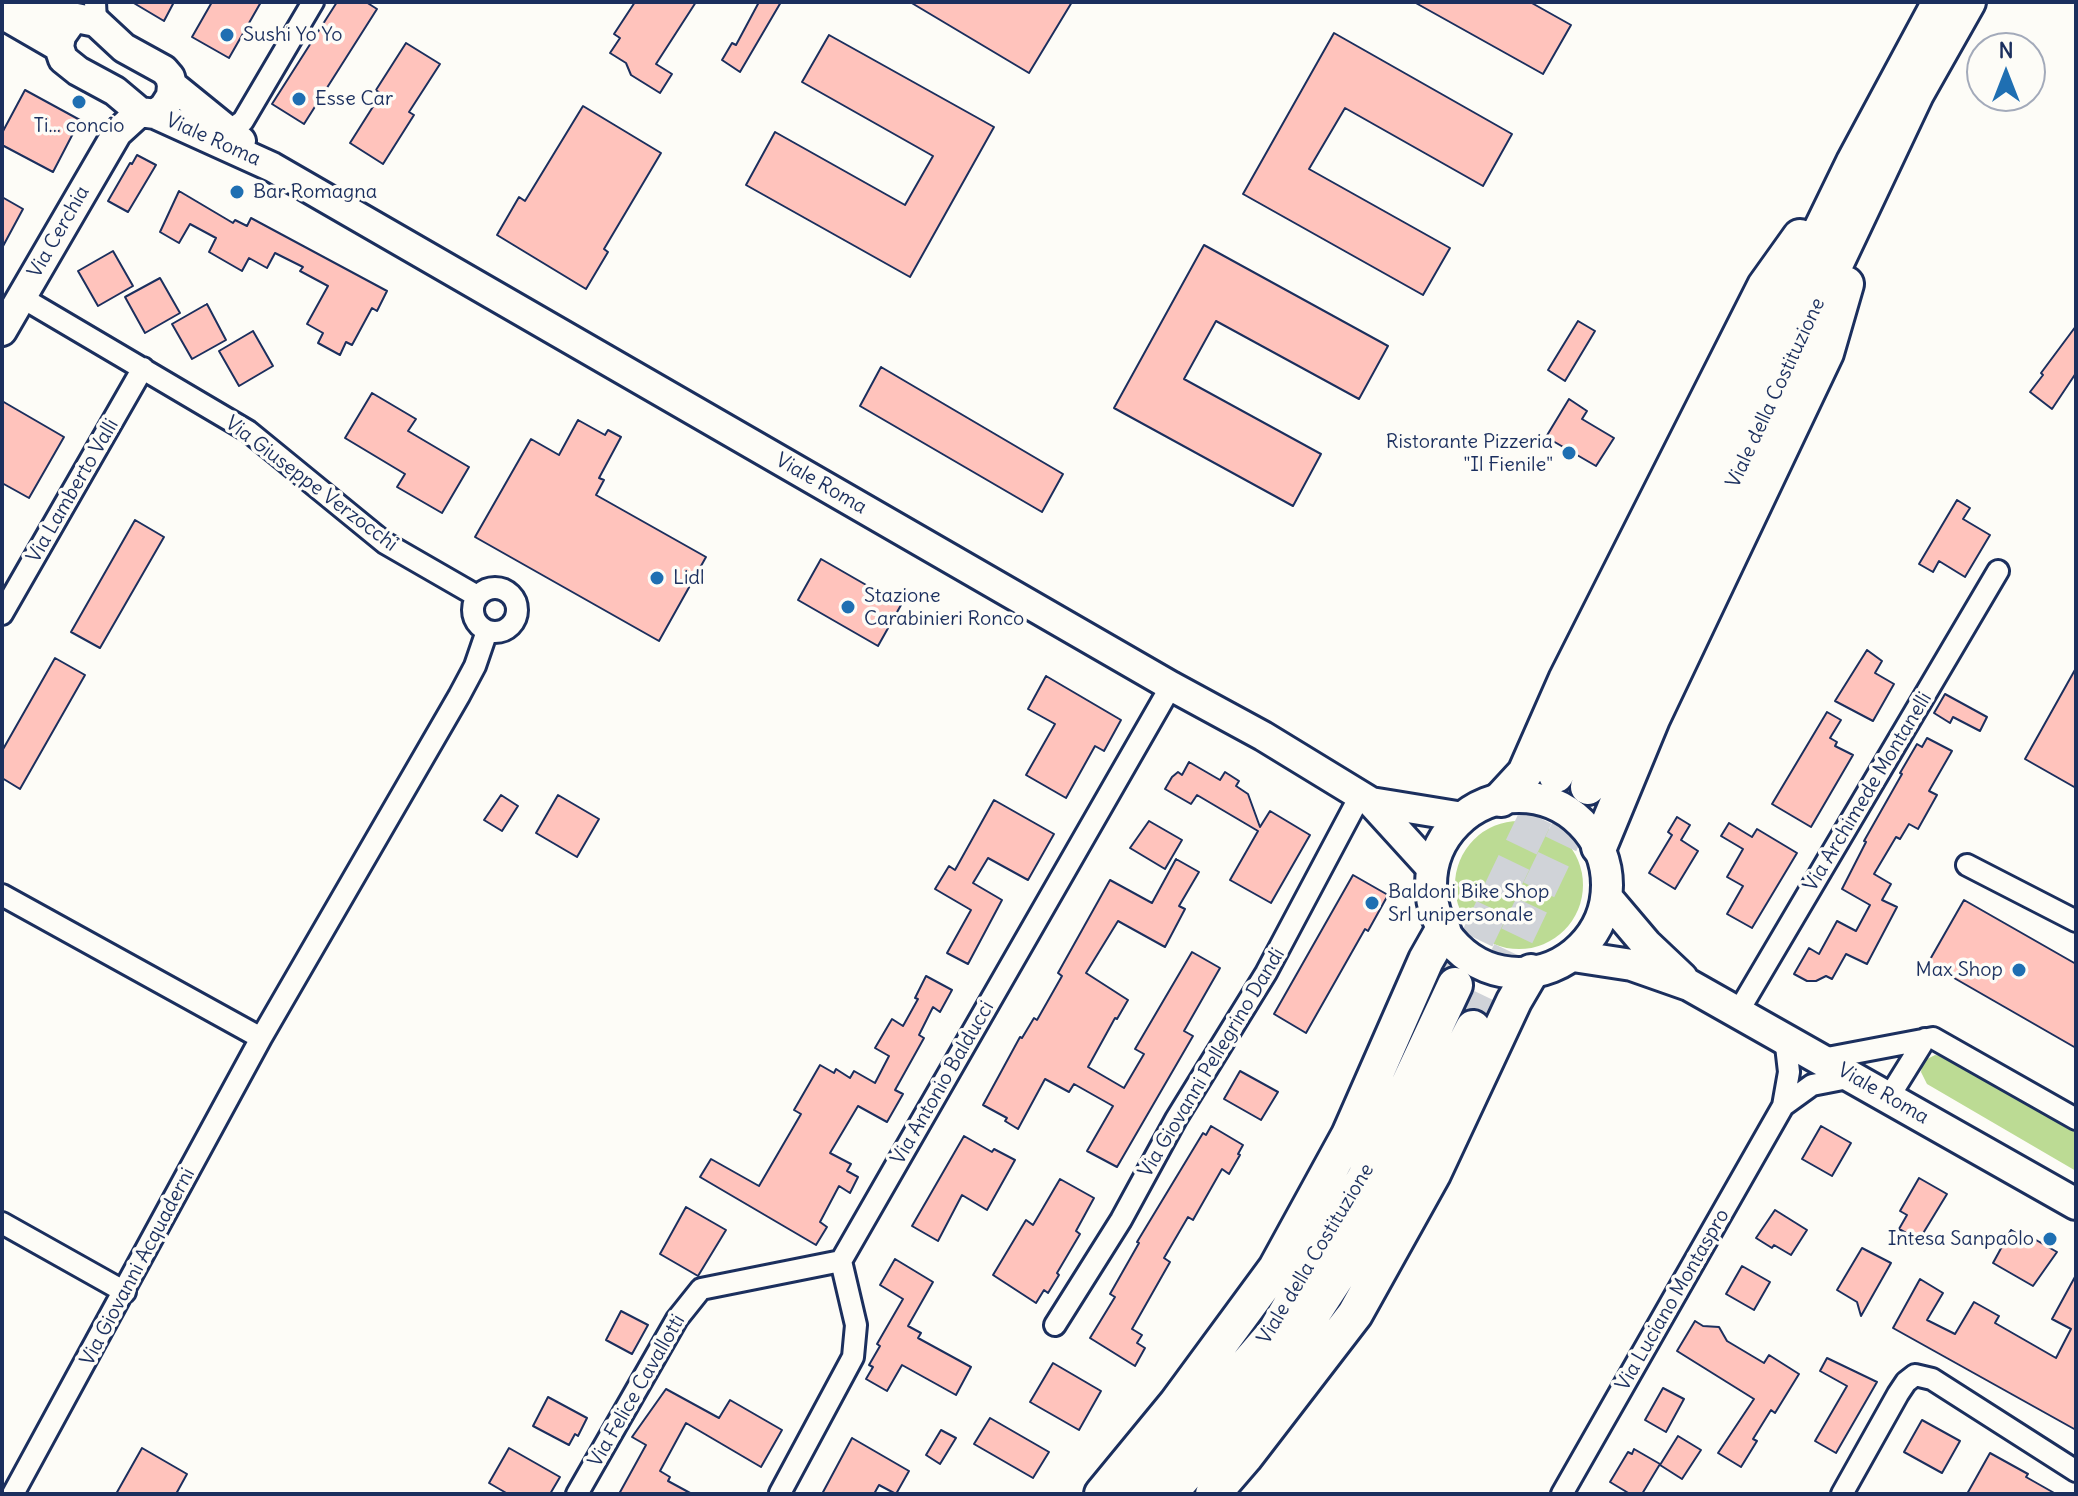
<!DOCTYPE html>
<html>
<head>
<meta charset="utf-8">
<style>
	body { margin:0 }
	#map { position:relative; width:2078px; height:1496px; overflow:hidden; background:#fdfcf7; font-family:Delius,sans-serif }
	canvas { display:block }
	.frame { position:absolute; inset:0; border:4px solid #1b2f5e; pointer-events:none }
	.north { position:absolute; left:1966px; top:32px; width:80px; height:80px; box-sizing:border-box; background:#fdfcf7; border:2px solid #a3aaba; border-radius:50%; rotate:0deg; font-size:22px; font-weight:700; line-height:32px; text-align:center; color:#1b2f5e }
	.north::after { content:''; display:block; margin:auto; width:28px; height:36px; background:#1f6fb2; clip-path:polygon(50% 0,100% 100%,50% 72%,0 100%) }
</style>
</head>
<body>
<div id="map">
<canvas width="2078" height="1496"></canvas>
<div class="frame"></div>
<div class="north">N</div>
</div>
<script>
const ctx = document.querySelector('canvas').getContext('2d');
ctx.lineJoin = 'round';
function paint(path, color) { ctx.fillStyle = color; ctx.fill(path, 'evenodd'); }
const poly = rows => new Path2D(rows.map(r => 'M' + r).join(''));
function stroke(path, color, width, dash) { ctx.strokeStyle = color; ctx.lineWidth = width; ctx.lineCap = dash ? 'butt' : 'round'; ctx.setLineDash(dash || []); ctx.stroke(path); }
function label(font, color, halo, rows, align = 'center') {
  ctx.font = font + ' Delius,sans-serif'; ctx.lineWidth = 7; ctx.setLineDash([]); ctx.textBaseline = 'middle'; ctx.strokeStyle = halo; ctx.fillStyle = color; for (const [text, x, y, turn = 0] of rows) {
    ctx.save(); ctx.translate(x, y); ctx.rotate((+turn || 0) * Math.PI / 180); ctx.textAlign = isNaN(turn) ? turn : align; if (halo) ctx.strokeText(text, 0, 0); ctx.fillText(text, 0, 0); ctx.restore();
  }
}
paint(poly([
	'1455 885a64 64 0 1 1 128 0a64 64 0 1 1-128 0Z',
	[1935,1055,1946,1057,2076,1131,2076,1171,1927,1084,1921,1072,1923,1061]
]), '#bcdb94');
const building = poly([
	[132,2,174,2,164,21,132,2],
	[212,2,261,2,229,58,192,37,212,2],
	[337,2,366,2,377,9,304,124,272,104,337,2],
	[635,2,696,2,656,64,672,74,660,93,631,75,626,63,610,53,620,38,614,34,635,2],
	[759,2,781,2,740,72,722,60,732,43,736,45,759,2],
	[910,2,1072,2,1029,73,910,2],
	[1414,2,1530,2,1571,25,1543,74,1414,2],
	[1334,33,1512,134,1483,186,1345,108,1309,169,1450,248,1423,295,1243,194,1334,33],
	[829,35,994,127,910,277,746,185,775,132,905,205,933,156,802,82,829,35],
	[406,43,440,64,409,112,414,115,383,164,350,143,381,94,376,90,406,43],
	[25,90,80,120,53,172,2,145,2,133,25,90],
	[583,106,661,153,604,249,608,252,586,289,497,235,519,197,525,201,583,106],
	[137,155,156,165,128,212,108,201,130,163,132,164,137,155],
	[179,191,233,223,235,220,247,226,251,218,387,291,377,311,372,308,352,345,346,342,340,355,318,343,323,333,307,324,328,286,300,271,303,267,275,253,267,268,249,258,242,271,209,252,216,238,190,224,179,243,160,232,179,191],
	[2,197,23,209,2,248,2,197],
	[1204,245,1388,346,1359,399,1216,321,1184,379,1321,454,1293,506,1114,408,1204,245],
	[113,251,133,286,98,306,78,271,113,251],
	[160,278,180,313,145,333,125,297,160,278],
	[207,304,226,340,192,359,172,324,207,304],
	[1578,321,1595,331,1565,381,1548,370,1578,321],
	[2076,326,2076,373,2052,409,2030,392,2043,375,2041,373,2076,326],
	[253,331,273,366,239,386,219,351,253,331],
	[881,367,1063,474,1042,512,860,406,881,367],
	[372,393,416,419,408,431,469,467,442,513,397,487,405,474,345,438,372,393],
	[1569,399,1587,411,1582,419,1614,438,1596,466,1546,437,1569,399],
	[2,401,64,437,29,498,2,483,2,401],
	[578,420,605,435,608,430,621,437,599,478,604,480,596,495,706,557,659,641,475,537,531,439,559,455,578,420],
	[1957,500,1970,508,1963,519,1990,535,1965,577,1939,561,1933,572,1919,564,1957,500],
	[135,520,164,537,100,648,71,632,135,520],
	[821,559,901,605,878,646,798,600,821,559],
	[1867,650,1882,661,1875,673,1894,684,1873,721,1835,701,1867,650],
	[55,658,85,675,20,789,2,778,2,751,55,658],
	[2076,668,2076,788,2025,759,2076,668],
	[1046,676,1121,720,1104,751,1095,746,1066,798,1026,775,1055,724,1028,709,1046,676],
	[1945,694,1987,717,1980,731,1953,717,1950,723,1934,713,1945,694],
	[1827,712,1841,720,1830,738,1837,742,1835,746,1853,755,1811,827,1772,804,1827,712],
	[1927,738,1952,751,1929,791,1937,795,1918,829,1909,824,1900,839,1896,837,1874,874,1891,884,1882,900,1897,907,1867,964,1846,954,1832,979,1826,976,1816,981,1807,981,1794,974,1809,948,1819,954,1837,921,1856,931,1870,905,1842,889,1866,842,1864,841,1902,774,1900,773,1917,744,1922,747,1927,738],
	[1189,762,1220,780,1225,772,1239,781,1236,786,1248,794,1260,827,1270,811,1310,835,1271,903,1230,880,1258,831,1197,795,1191,804,1165,789,1172,777,1178,772,1182,775,1189,762],
	[501,795,518,806,502,831,484,820,501,795],
	[558,795,599,819,577,857,536,833,558,795],
	[994,800,1054,834,1028,880,988,858,973,883,1002,900,968,964,947,953,971,910,935,889,949,866,955,870,994,800],
	[1677,817,1690,825,1681,840,1698,851,1675,889,1649,873,1672,835,1668,832,1677,817],
	[1149,821,1182,840,1165,869,1130,848,1149,821],
	[1729,823,1752,837,1757,829,1797,853,1752,928,1727,914,1743,886,1727,877,1743,849,1721,836,1729,823],
	[1176,859,1199,872,1179,906,1185,909,1165,947,1118,921,1086,973,1128,1000,1117,1019,1115,1018,1088,1067,1124,1088,1144,1054,1135,1049,1192,952,1220,968,1184,1031,1193,1036,1117,1167,1087,1151,1113,1106,1074,1084,1069,1092,1045,1079,1018,1129,1005,1121,1007,1118,983,1105,1020,1037,1022,1038,1034,1018,1037,1020,1062,976,1058,973,1110,880,1152,903,1176,859],
	[1353,875,1388,895,1368,931,1365,929,1306,1033,1274,1014,1353,875],
	[1964,900,2076,964,2076,1048,1928,963,1964,900],
	[926,976,952,990,940,1012,933,1007,919,1035,924,1038,895,1090,903,1094,887,1122,858,1106,830,1153,851,1164,847,1171,858,1177,850,1193,839,1186,820,1222,827,1227,816,1245,700,1177,711,1159,759,1186,801,1114,794,1110,820,1065,834,1073,836,1069,850,1078,854,1071,875,1083,889,1056,875,1048,892,1019,903,1026,918,999,915,998,926,976],
	[1240,1071,1278,1092,1261,1120,1224,1099,1240,1071],
	[1211,1126,1243,1145,1238,1154,1240,1155,1229,1174,1222,1169,1193,1220,1188,1217,1164,1258,1170,1262,1132,1329,1142,1335,1137,1343,1145,1348,1135,1366,1090,1338,1115,1297,1110,1294,1139,1243,1137,1242,1203,1133,1206,1135,1211,1126],
	[1821,1126,1851,1143,1832,1176,1802,1159,1821,1126],
	[964,1136,992,1152,994,1149,1015,1160,987,1210,962,1195,938,1241,912,1226,964,1136],
	[1919,1178,1947,1194,1919,1240,1899,1229,1907,1215,1900,1211,1919,1178],
	[1060,1179,1094,1198,1076,1231,1080,1234,1057,1273,1059,1275,1048,1293,1044,1290,1036,1303,993,1275,1026,1220,1033,1225,1060,1179],
	[686,1207,726,1230,698,1276,660,1254,686,1207],
	[1775,1210,1807,1230,1791,1255,1774,1245,1772,1248,1756,1238,1775,1210],
	[2011,1230,2027,1239,2029,1236,2057,1252,2033,1286,1993,1263,2011,1230],
	[1862,1248,1891,1263,1861,1316,1857,1302,1837,1290,1862,1248],
	[895,1259,933,1282,908,1326,921,1333,918,1338,971,1367,956,1395,902,1365,887,1391,866,1379,873,1367,869,1365,880,1346,877,1344,903,1299,880,1285,895,1259],
	[1742,1266,1770,1282,1754,1310,1726,1294,1742,1266],
	[2076,1275,2076,1430,1893,1328,1920,1279,1943,1293,1927,1320,1955,1334,1974,1302,1999,1316,1995,1323,2056,1358,2071,1329,2052,1319,2076,1275],
	[621,1311,648,1325,632,1354,606,1340,621,1311],
	[1695,1321,1703,1326,1719,1327,1727,1341,1764,1363,1769,1355,1799,1374,1775,1413,1771,1410,1753,1439,1757,1441,1741,1467,1718,1453,1754,1399,1677,1351,1695,1321],
	[1827,1358,1877,1382,1836,1453,1815,1441,1847,1386,1820,1371,1827,1358],
	[1053,1363,1101,1391,1079,1430,1030,1402,1053,1363],
	[1663,1388,1684,1399,1666,1432,1645,1420,1663,1388],
	[666,1389,719,1418,730,1400,782,1430,761,1467,686,1423,660,1471,670,1477,668,1481,692,1494,619,1494,646,1445,632,1437,666,1389],
	[548,1397,587,1418,578,1436,575,1434,569,1445,533,1426,548,1397],
	[990,1418,1049,1452,1033,1478,974,1444,990,1418],
	[1922,1420,1960,1441,1942,1473,1904,1452,1922,1420],
	[941,1430,956,1438,940,1464,926,1455,941,1430],
	[1678,1436,1701,1450,1682,1479,1660,1465,1678,1436],
	[852,1438,909,1471,896,1494,879,1485,874,1494,822,1494,852,1438],
	[142,1448,187,1474,176,1494,116,1494,142,1448],
	[509,1448,560,1477,550,1494,508,1494,489,1483,509,1448],
	[1634,1449,1660,1464,1642,1494,1630,1494,1610,1482,1628,1452,1632,1454,1634,1449],
	[1990,1453,2028,1474,2026,1477,2056,1494,1967,1494,1990,1453]
]);
paint(building, '#ffc3bc');
stroke(building, '#1b2f5e', 2);
stroke(poly([
	[1455,985,1556,775],
	[1473,1028,1588,787]
]), '#d0d3d8', 34, [34, 17]);
const street = poly([
	[95,2,96,22],
	[229,131,243,121,313,2],
	[21,297,248,431,385,543,477,596],
	'473 610a22 22 0 1 1 44 0a22 22 0 1 1-44 0Z',
	[2,614,143,368],
	[1967,865,2076,921],
	[2,895,261,1038,459,696,475,666,487,631],
	[1738,1012,1998,571],
	[1822,1059,1933,1038,2076,1119],
	[1889,1097,1925,1039],
	[1783,1106,1812,1085,1853,1077],
	[2,1223,125,1292],
	[1055,1325,1121,1220,1176,1119,1266,973,1360,796],
	[780,1493,853,1357,856,1325,841,1261,1171,686],
	[13,1494,261,1038],
	[577,1494,677,1319,701,1289,841,1261],
	[1562,1494,1783,1106,1789,1072,1785,1037],
	[1842,1494,1898,1394,1906,1382,1915,1375,1932,1379,2076,1471]
]);
const secondary = poly([
	[20,2,37,10,96,22,124,48,164,70,170,77,172,85,171,96,164,107,155,114],
	[2,14,59,47],
	[73,19,61,36,59,47,63,59,78,71,115,91,140,112,155,114,272,167,1171,686,1263,736,1371,802,1432,869],
	[172,85,241,141],
	[2,331,117,133,140,112],
	[1371,802,1463,817]
]);
const primary = poly([
	'1431 885a88 88 0 1 1 176 0a88 88 0 1 1-176 0Z',
	[1607,898,1646,944,1682,978],
	[1573,956,1632,965,1689,985,2076,1204]
]);
const highway = poly([
	[1556,775,1854,162,1940,2],
	[1588,787,1916,94,1968,2],
	[1501,799,1525,773,1566,680,1765,286,1800,237],
	[1599,847,1652,719,1826,353,1846,284],
	[1102,1494,1176,1404,1276,1268,1349,1135,1426,960,1443,930],
	[1132,1494,1169,1455,1275,1332,1365,1177,1455,985],
	[1169,1494,1278,1367,1374,1220,1473,1028],
	[1213,1494,1245,1457,1355,1314,1433,1174,1514,1001,1531,972]
]);
stroke(street, '#1b2f5e', 26);
stroke(secondary, '#1b2f5e', 34);
stroke(primary, '#1b2f5e', 36);
stroke(highway, '#1b2f5e', 40);
stroke(street, '#fdfcf7', 20);
stroke(secondary, '#fdfcf7', 28);
stroke(primary, '#fdfcf7', 30);
stroke(highway, '#fdfcf7', 34);
for (const [x, y, r, color] of [
	[227,35,8,"#1f6fb2"],
	[299,99,8,"#1f6fb2"],
	[79,102,8,"#1f6fb2"],
	[237,192,8,"#1f6fb2"],
	[1569,453,8,"#1f6fb2"],
	[657,578,8,"#1f6fb2"],
	[848,607,8,"#1f6fb2"],
	[1372,903,8,"#1f6fb2"],
	[2019,970,8,"#1f6fb2"],
	[2050,1239,8,"#1f6fb2"]
]) { const dot = new Path2D(); dot.arc(x, y, r, 0, 2 * Math.PI); ctx.fillStyle = color; ctx.fill(dot); stroke(dot, '#fdfcf7', 3); }
label('20px', '#1b2f5e', '#fdfcf7', [
	["Sushi Yo Yo",243,35],
	["Esse Car",315,99],
	["Ti... concio",79,126,"center"],
	["Bar Romagna",253,192],
	["Ristorante Pizzeria",1553,442,"right"],
	["\"Il Fienile\"",1553,465,"right"],
	["Lidl",673,578],
	["Stazione",864,596],
	["Carabinieri Ronco",864,619],
	["Baldoni Bike Shop",1388,892],
	["Srl unipersonale",1388,915],
	["Max Shop",2003,970,"right"],
	["Intesa Sanpaolo",2034,1239,"right"]
], 'left');
label('20px', '#1b2f5e', '#fdfcf7', [
	["Viale Roma",213,140,24],
	["Via Cerchia",59,232,-60],
	["Viale della Costituzione",1776,393,-65],
	["Via Giuseppe Verzocchi",311,484,37],
	["Viale Roma",821,484,30],
	["Via Lamberto Valli",73,491,-60],
	["Via Archimede Montanelli",1868,792,-59],
	["Via Giovanni Pellegrino Dandi",1212,1063,-59],
	["Via Antonio Balducci",943,1083,-60],
	["Viale Roma",1883,1094,30],
	["Viale della Costituzione",1316,1254,-59],
	["Via Giovanni Acquaderni",138,1267,-62],
	["Via Luciano Montaspro",1673,1300,-60],
	["Via Felice Cavallotti",637,1391,-60]
]);
</script>
</body>
</html>
